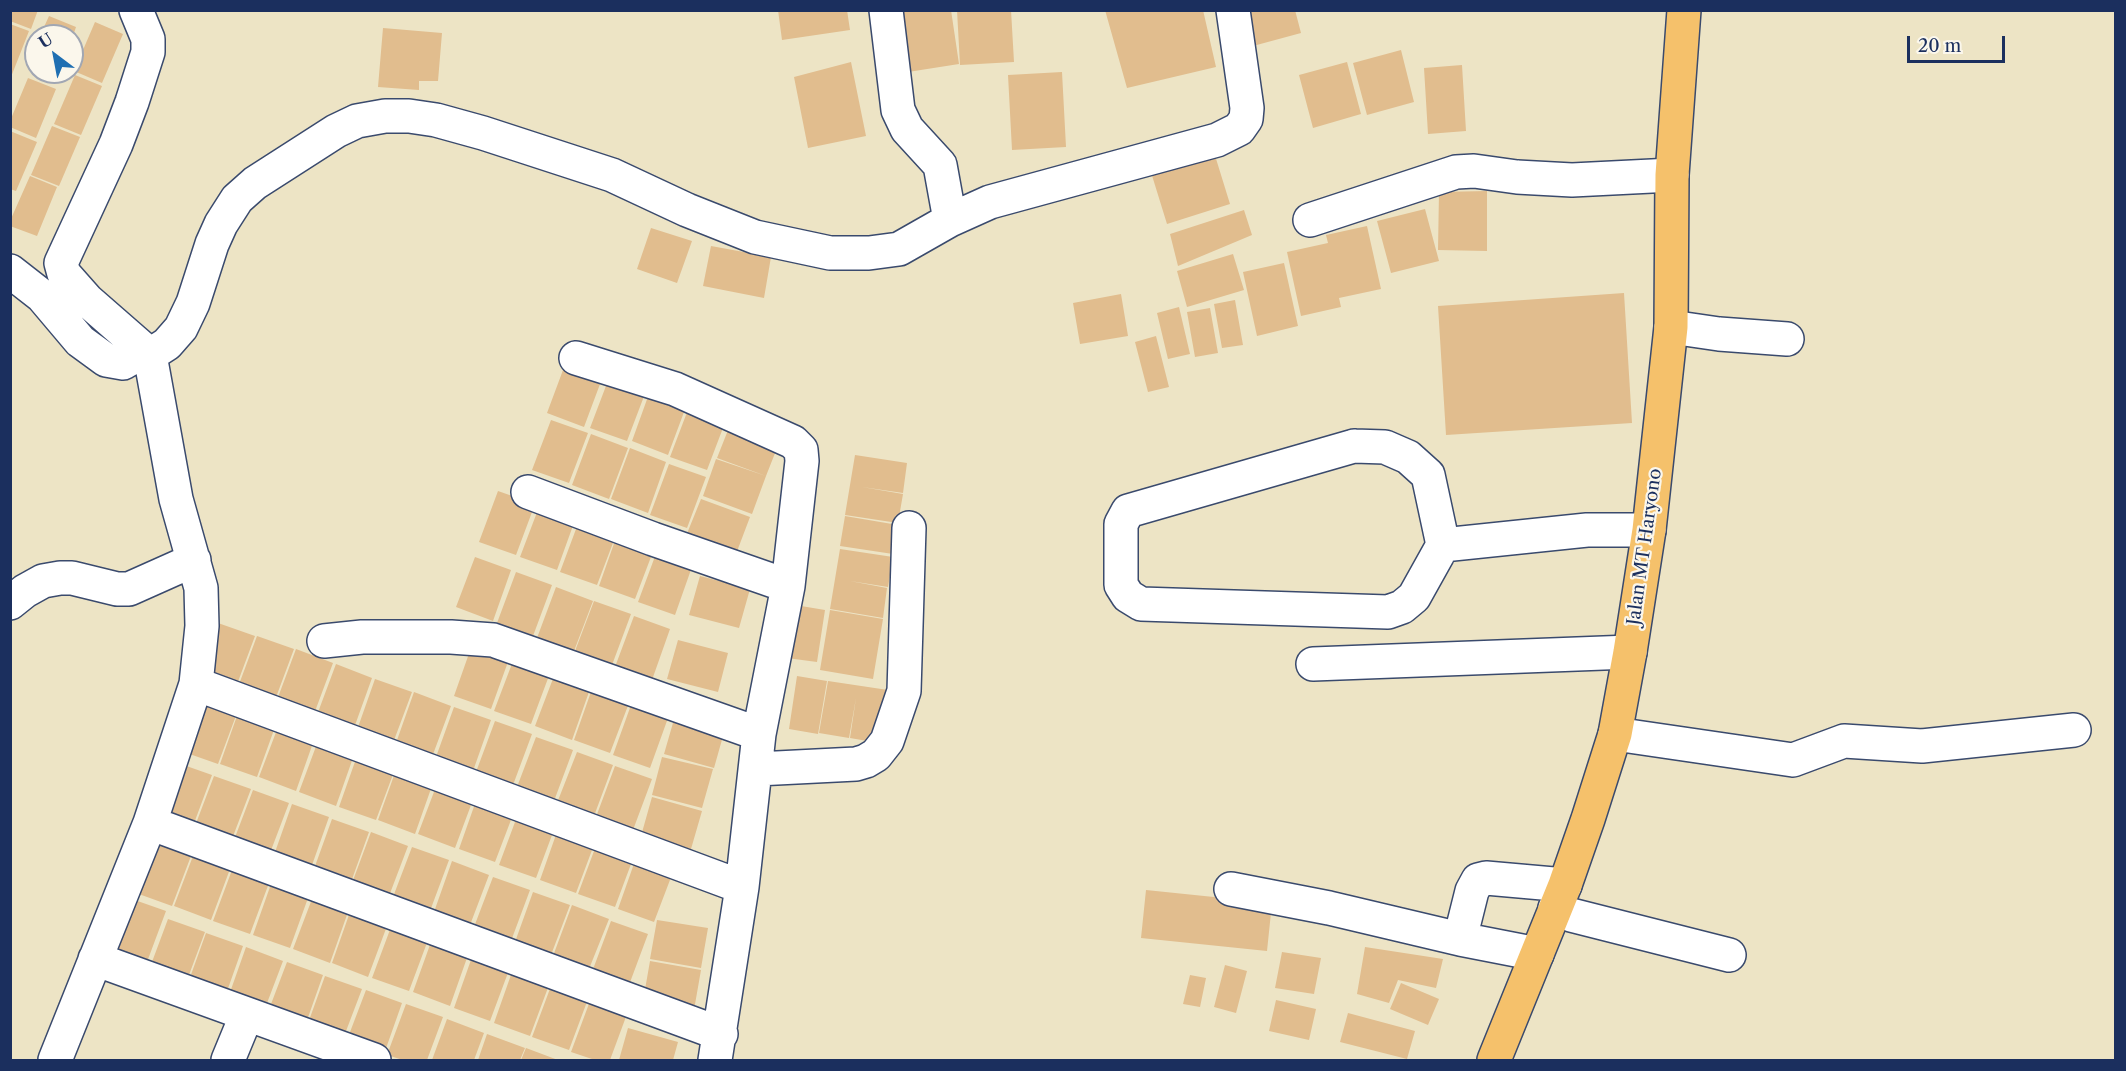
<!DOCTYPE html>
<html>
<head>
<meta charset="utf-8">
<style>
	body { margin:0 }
	#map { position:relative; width:2126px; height:1071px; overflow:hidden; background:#ede4c5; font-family:"Libre Caslon Text",serif }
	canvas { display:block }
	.frame { position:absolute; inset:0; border:12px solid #1b2f5e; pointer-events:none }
	.north { position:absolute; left:24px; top:24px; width:60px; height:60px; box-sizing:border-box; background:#fbf7ec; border:2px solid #a1a7b3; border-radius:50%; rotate:328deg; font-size:16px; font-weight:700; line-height:24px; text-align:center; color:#1b2f5e }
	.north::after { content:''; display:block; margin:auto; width:21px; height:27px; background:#1f6fb2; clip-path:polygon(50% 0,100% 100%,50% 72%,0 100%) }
	.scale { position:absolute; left:1907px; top:36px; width:98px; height:27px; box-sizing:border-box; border:3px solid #1b2f5e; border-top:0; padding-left:8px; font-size:18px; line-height:21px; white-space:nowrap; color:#1b2f5e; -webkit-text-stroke:4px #fbf7ec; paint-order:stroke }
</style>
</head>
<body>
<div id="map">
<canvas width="2126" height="1071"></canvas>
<div class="frame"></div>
<div class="north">U</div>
<div class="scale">20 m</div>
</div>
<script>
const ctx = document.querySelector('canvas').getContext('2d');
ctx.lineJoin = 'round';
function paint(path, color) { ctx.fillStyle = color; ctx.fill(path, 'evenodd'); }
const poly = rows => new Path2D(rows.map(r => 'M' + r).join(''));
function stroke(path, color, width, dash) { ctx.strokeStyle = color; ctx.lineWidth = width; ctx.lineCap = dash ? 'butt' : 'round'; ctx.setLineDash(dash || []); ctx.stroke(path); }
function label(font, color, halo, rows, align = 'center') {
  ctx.font = font + ' "Libre Caslon Text",serif'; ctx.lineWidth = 4.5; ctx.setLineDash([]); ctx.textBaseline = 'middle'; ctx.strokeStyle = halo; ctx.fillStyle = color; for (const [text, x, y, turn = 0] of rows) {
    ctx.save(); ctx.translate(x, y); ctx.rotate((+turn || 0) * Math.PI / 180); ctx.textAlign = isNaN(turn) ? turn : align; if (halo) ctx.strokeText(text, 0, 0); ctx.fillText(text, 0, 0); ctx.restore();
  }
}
paint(poly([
	[10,10,38,10,31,29,10,21],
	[778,10,847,10,850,30,782,40],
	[899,10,951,10,959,64,908,72],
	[957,10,1011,10,1014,62,960,65],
	[1105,10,1203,10,1216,67,1127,88],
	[1244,10,1295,10,1301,33,1253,46],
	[49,16,76,27,73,36,40,36],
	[95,22,123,34,102,83,74,71],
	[10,24,29,31,11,77,10,77],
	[383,28,442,33,438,81,419,81,419,90,378,87],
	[36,47,36,68,28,65],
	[1401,50,1414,102,1367,115,1353,63],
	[851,62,866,136,808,148,794,77],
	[1347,62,1361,114,1313,128,1299,75],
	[1462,65,1466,131,1428,134,1424,68],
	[1062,72,1066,147,1012,150,1008,75],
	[75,75,102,86,81,135,54,124],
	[28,78,56,89,36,138,10,127,10,121],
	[52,126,80,137,59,186,31,175],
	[10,131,37,142,16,191,10,189],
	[1213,149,1230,204,1167,224,1150,169],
	[30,176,57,187,37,236,10,226,10,221],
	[1487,191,1487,251,1438,250,1439,192],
	[1425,209,1439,261,1391,273,1377,221],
	[1244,210,1252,235,1178,266,1170,234],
	[1367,226,1381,289,1339,298,1341,307,1301,316,1287,252,1328,243,1326,235],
	[651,228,692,241,677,283,637,269],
	[711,246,771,257,764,298,703,286],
	[1233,254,1244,290,1187,307,1177,271],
	[1284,263,1298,326,1257,336,1243,272],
	[1624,293,1632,423,1446,435,1438,306],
	[1121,294,1128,336,1080,344,1073,303],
	[1235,300,1243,345,1222,348,1214,304],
	[1179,307,1190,354,1168,359,1157,313],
	[1210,308,1218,353,1195,357,1187,312],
	[1156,336,1169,387,1148,392,1135,342],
	[566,362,603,376,584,427,547,413],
	[609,378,646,391,627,441,590,428],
	[650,391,687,404,668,455,632,441],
	[689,407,726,420,707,470,670,457],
	[551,420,588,433,569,483,532,470],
	[732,420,781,438,766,476,717,458],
	[591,434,628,448,609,499,572,485],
	[630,448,666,462,648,513,611,499],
	[855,455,907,463,903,493,862,487,903,494,898,523,845,515],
	[716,459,766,476,752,514,703,496],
	[669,464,706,477,687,528,650,515],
	[498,491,535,504,516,555,479,542],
	[701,499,750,517,736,554,686,536],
	[539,507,575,520,557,570,520,557],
	[845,516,898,525,893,554,840,546],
	[579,521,616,535,597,585,560,572],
	[617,535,654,549,635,599,599,586],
	[840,549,893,557,888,587,850,581,887,588,883,618,830,609],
	[657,551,693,564,675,615,638,602],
	[475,557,511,570,493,621,456,607],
	[516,572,552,585,533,636,497,623],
	[700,576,750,589,739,628,689,615],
	[556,587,593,601,574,651,537,638],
	[594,601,631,614,612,665,575,651],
	[795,605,825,610,817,662,787,658],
	[830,610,883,619,873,679,820,670],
	[634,616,670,629,652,680,615,667],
	[218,623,255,636,236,687,199,673],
	[257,636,294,649,275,700,238,687],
	[678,640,728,653,718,692,667,679],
	[472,645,509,659,491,709,454,696],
	[296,649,333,663,314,714,277,700],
	[513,661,550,673,531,724,494,711],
	[336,664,372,678,354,728,317,715],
	[554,676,590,689,572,740,535,726],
	[797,676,827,681,818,734,789,729],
	[375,679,412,692,393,743,357,730],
	[828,681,888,690,879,743,850,738,856,698,849,738,819,733],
	[592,689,629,703,610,753,574,740],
	[414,692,451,706,432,757,396,743],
	[200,700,237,713,218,764,181,751],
	[631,705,668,718,650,768,613,755],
	[454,707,491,720,473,771,436,757],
	[238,713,275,727,257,777,220,764],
	[675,716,725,729,714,768,664,754],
	[495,721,532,734,513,785,476,772],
	[278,727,314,740,296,791,259,777],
	[536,737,573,750,554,801,517,787],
	[318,741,354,755,336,806,299,792],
	[577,752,613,765,594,816,557,803],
	[357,756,395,769,376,820,339,807],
	[662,757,713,769,702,808,652,795],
	[175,762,212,775,193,826,156,813],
	[615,766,652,779,633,830,596,817],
	[396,770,433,783,415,834,378,820],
	[214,776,251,789,232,839,195,826],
	[437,784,474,797,455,848,418,834],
	[253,790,289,803,270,853,234,840],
	[652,797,702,811,691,849,641,836],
	[477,798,514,812,495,862,459,849],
	[292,804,329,817,311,868,274,855],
	[518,814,555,827,536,878,499,865],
	[332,819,369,832,351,882,314,869],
	[558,829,595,842,576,893,540,880],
	[371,832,408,846,389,896,352,883],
	[154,843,191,856,172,906,136,893],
	[597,843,634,856,615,907,578,894],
	[412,847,449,860,430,911,393,897],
	[193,856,230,869,211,920,174,906],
	[636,858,673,872,654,922,618,909],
	[452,861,489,875,470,925,434,912],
	[232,870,269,883,250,934,213,921],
	[493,877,530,890,511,941,474,927],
	[271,884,308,898,290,948,253,935],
	[1146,890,1272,903,1267,951,1141,938],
	[533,892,570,905,551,955,515,942],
	[129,898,166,911,147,962,111,949],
	[312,899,348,912,330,963,293,949],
	[572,905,609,919,589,969,553,956],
	[350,912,387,926,368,977,332,963],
	[168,919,205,932,186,983,149,970],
	[657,920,708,928,701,968,650,959],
	[611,921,648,934,629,985,592,972],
	[391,927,428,940,409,991,372,978],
	[206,933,243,946,225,997,188,983],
	[431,942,468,955,450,1006,413,992],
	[246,947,283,961,264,1011,228,998],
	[1365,947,1443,959,1436,988,1398,980,1389,1003,1357,994],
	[1282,952,1321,958,1314,994,1275,988],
	[472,957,509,970,490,1021,454,1008],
	[650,961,701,970,694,1010,643,1001],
	[287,962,323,975,305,1026,268,1012],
	[1225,965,1247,971,1236,1013,1214,1007],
	[512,972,549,985,530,1036,494,1023],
	[1190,975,1206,978,1200,1007,1183,1004],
	[325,976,362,989,343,1039,307,1026],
	[1401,983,1439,999,1428,1025,1390,1009],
	[551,986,588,999,569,1050,532,1037],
	[366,990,402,1003,384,1054,347,1040],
	[1276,1000,1316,1009,1309,1040,1269,1031],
	[590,1001,627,1014,610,1060,595,1060,571,1052],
	[406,1004,443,1017,427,1060,403,1060,387,1055],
	[1348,1013,1415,1031,1407,1059,1340,1042],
	[447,1019,484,1033,474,1060,432,1060],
	[628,1028,678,1042,673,1060,619,1060],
	[487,1034,525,1048,520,1060,478,1060],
	[526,1048,558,1060,521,1060]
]), '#e1bd8e');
const minor = poly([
	[136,10,148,39,148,52,132,102,116,144,61,263,64,274,87,300,150,355],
	[886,10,898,110,907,129,940,165,950,220],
	[1310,220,1456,172,1474,171,1517,177,1572,180,1672,175],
	[10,271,42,296,80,341,106,360,123,363,145,350],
	[1671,327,1719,334,1787,339],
	[576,358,675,389,793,442,801,450,802,461,788,586,759,734,742,887,715,1060],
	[1354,446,1385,447,1408,457,1428,475,1443,545,1414,597,1402,607,1388,612,1141,604,1128,596,1121,585,1121,524,1128,511,1354,446],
	[528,492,653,539,788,586],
	[1443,545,1587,530,1649,530],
	[10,603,25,591,43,581,60,578,72,578,117,589,129,589,194,560],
	[324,641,362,637,451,637,493,640,759,734],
	[1313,664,1630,652],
	[196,684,742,887],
	[1615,734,1793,760,1844,741,1922,746,2074,730],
	[757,769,856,764,866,761,876,755,887,741,904,691,909,528],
	[150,823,721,1034],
	[1231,889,1329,908,1460,939,1537,954],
	[1555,908,1571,915,1729,955],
	[1460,939,1472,891,1478,880,1486,878,1565,885],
	[95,959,374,1060],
	[55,1060,150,823,196,684,202,626,201,588,176,499,150,355,167,344,181,328,193,303,212,244,221,224,237,199,255,183,336,131,357,121,385,116,409,116,436,120,483,133,612,175,687,210,755,237,830,253,869,253,899,249,950,220,990,202,1217,140,1239,129,1246,119,1247,108,1233,10],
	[228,1060,247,1014]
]);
const major = poly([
	[1494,1060,1565,885,1588,819,1615,734,1630,652,1649,530,1671,327,1672,175,1684,10]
]);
stroke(minor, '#3a4a6d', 36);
stroke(major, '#3a4a6d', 36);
stroke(minor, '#fff', 33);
stroke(major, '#f5c16b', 33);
label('18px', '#1b2f5e', '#fbf7ec', [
	["Jalan MT Haryono",1645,547,-82]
]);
</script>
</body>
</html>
